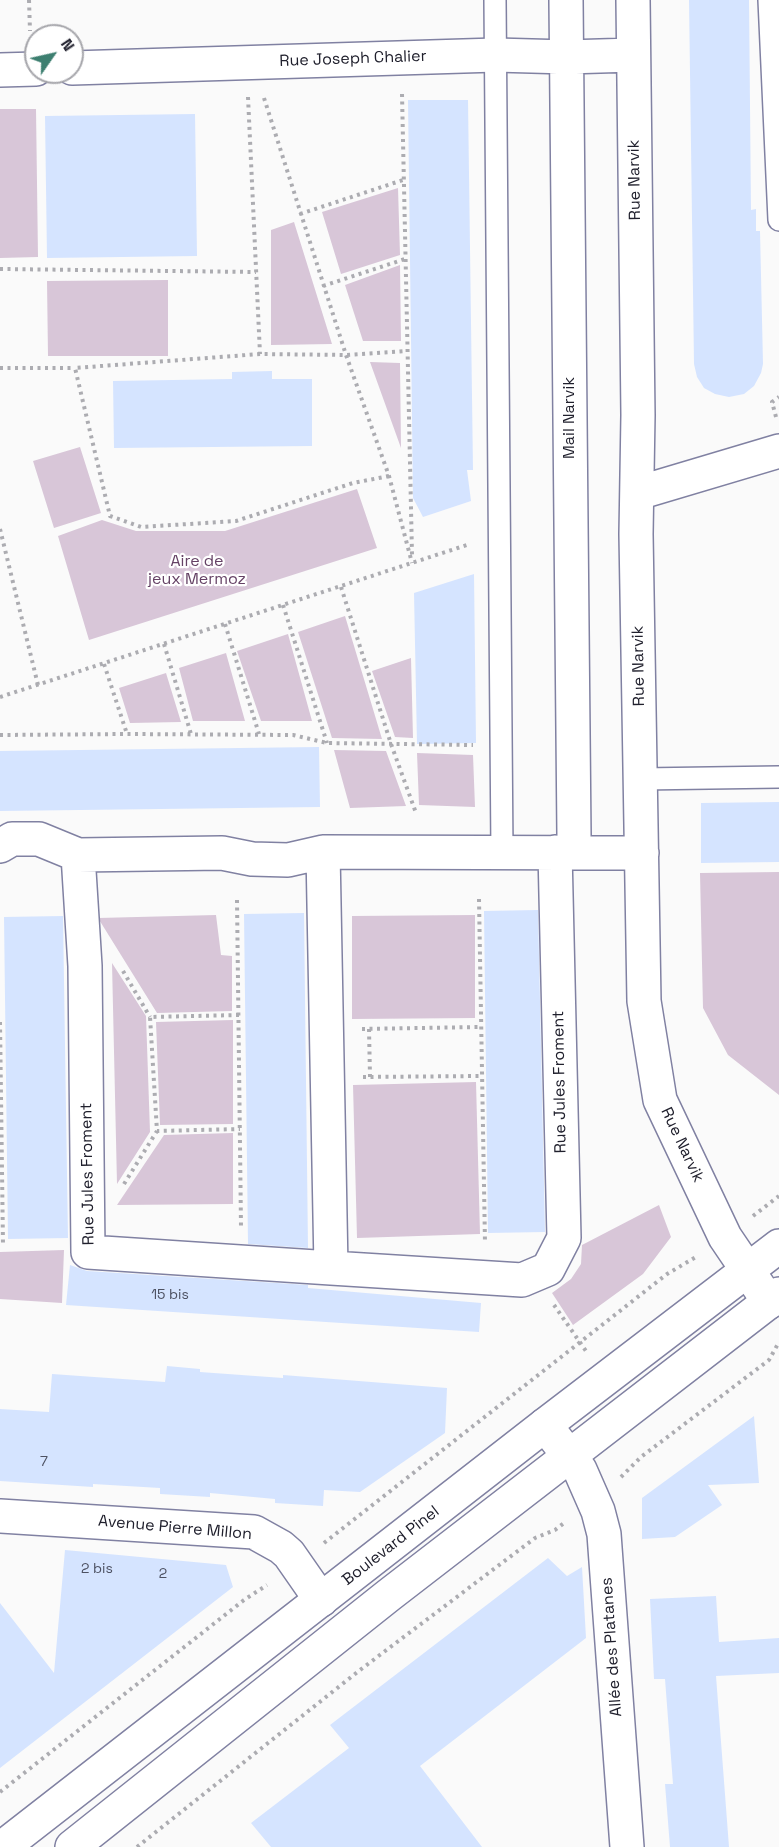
<!DOCTYPE html>
<html>
<head>
<meta charset="utf-8">
<style>
	body { margin:0 }
	#map { position:relative; width:779px; height:1847px; overflow:hidden; background:#fafafa; font-family:"Space Grotesk",sans-serif }
	canvas { display:block }
	.north { position:absolute; left:24px; top:24px; width:60px; height:60px; box-sizing:border-box; background:#fff; border:2px solid #a6a6ab; border-radius:50%; rotate:56deg; font-size:16px; font-weight:700; line-height:24px; text-align:center; color:#20202d }
	.north::after { content:''; display:block; margin:auto; width:21px; height:27px; background:#3d7f70; clip-path:polygon(50% 0,100% 100%,50% 72%,0 100%) }
</style>
</head>
<body>
<div id="map">
<canvas width="779" height="1847"></canvas>
<div class="north">N</div>
</div>
<script>
const ctx = document.querySelector('canvas').getContext('2d');
ctx.lineJoin = 'round';
function paint(path, color) { ctx.fillStyle = color; ctx.fill(path, 'evenodd'); }
const poly = rows => new Path2D(rows.map(r => 'M' + r).join(''));
function stroke(path, color, width, dash) { ctx.strokeStyle = color; ctx.lineWidth = width; ctx.lineCap = dash ? 'butt' : 'round'; ctx.setLineDash(dash || []); ctx.stroke(path); }
function label(font, color, halo, rows, align = 'center') {
  ctx.font = font + ' "Space Grotesk",sans-serif'; ctx.lineWidth = 4.5; ctx.setLineDash([]); ctx.textBaseline = 'middle'; ctx.strokeStyle = halo; ctx.fillStyle = color; for (const [text, x, y, turn = 0] of rows) {
    ctx.save(); ctx.translate(x, y); ctx.rotate((+turn || 0) * Math.PI / 180); ctx.textAlign = isNaN(turn) ? turn : align; if (halo) ctx.strokeText(text, 0, 0); ctx.fillText(text, 0, 0); ctx.restore();
  }
}
paint(poly([
	[0,109,36,109,38,257,0,258],
	[398,188,400,255,341,274,322,212],
	[294,222,332,344,271,345,271,230],
	[400,265,401,341,363,341,345,285],
	[168,280,168,356,48,356,47,281],
	[370,362,400,363,401,448],
	[80,447,101,513,54,528,33,461],
	[357,489,377,548,89,640,58,536,102,520,136,531,225,531],
	[345,616,382,739,332,738,298,632],
	[288,634,312,721,261,721,237,651],
	[226,653,245,721,193,721,179,668],
	[411,658,413,738,395,737,372,671],
	[166,673,181,722,130,723,119,688],
	[334,750,386,751,406,806,350,808],
	[417,753,473,755,475,807,419,805],
	[779,872,779,1095,728,1055,703,1008,700,873],
	[216,915,221,955,232,956,232,1011,157,1013,98,918],
	[475,915,475,1018,352,1019,352,916],
	[112,963,146,1016,150,1132,117,1184],
	[233,1020,233,1124,160,1125,156,1022],
	[476,1082,480,1234,357,1238,353,1085],
	[233,1133,233,1204,117,1205,164,1135],
	[659,1205,671,1237,643,1274,573,1325,552,1293,571,1279,581,1264,582,1245],
	[64,1250,62,1303,0,1299,0,1252]
]), '#d8c6d8');
paint(poly([
	[689,0,749,0,751,210,756,209,756,231,760,231,763,364,761,373,754,386,744,394,729,397,715,394,704,388,697,377,694,364],
	[408,100,468,100,473,470,467,470,471,501,423,517,413,498],
	[195,114,197,256,47,258,45,116],
	[272,371,272,379,312,379,312,446,114,448,113,381,232,379,232,372],
	[474,574,476,743,417,744,414,593],
	[319,747,320,807,0,811,0,751],
	[779,802,779,862,701,863,701,803],
	[538,910,545,1232,488,1233,484,911],
	[304,913,308,1248,248,1244,244,914],
	[63,916,68,1238,8,1239,4,917],
	[70,1265,87,1271,308,1285,308,1288,481,1303,479,1332,66,1305],
	[167,1366,200,1369,200,1372,283,1378,283,1375,447,1388,445,1433,360,1492,324,1490,323,1506,275,1503,275,1499,210,1493,210,1497,160,1494,160,1488,93,1484,93,1487,0,1481,0,1409,49,1412,52,1374,165,1382],
	[754,1416,759,1483,708,1485,722,1505,675,1537,642,1539,642,1498],
	[65,1550,226,1565,233,1587,0,1768,0,1603,54,1673],
	[548,1558,567,1576,582,1567,586,1638,420,1766,482,1847,271,1847,251,1823,349,1748,330,1725],
	[716,1596,719,1642,779,1638,779,1673,716,1676,729,1847,670,1847,665,1784,673,1784,665,1679,654,1679,650,1599]
]), '#d5e4ff');
const lane = poly([
	[495,0,502,852],
	[769,0,779,220],
	[641,779,779,777]
]);
const street = poly([
	[566,0,574,836],
	[633,0,638,415,636,534,644,1001,660,1100,725,1237,769,1302],
	[72,68,496,55,567,57,633,55],
	[0,70,36,69],
	[638,493,779,451],
	[0,846,12,839,39,839,78,855,222,853,252,859,288,860,323,852,642,853],
	[323,852,331,1268,522,1280,548,1269,564,1238,555,852],
	[78,855,85,966,88,1252,331,1268],
	[545,1425,580,1470,598,1511,604,1534,627,1847],
	[0,1516,254,1532,281,1547,289,1554,321,1600]
]);
const primary = poly([
	[3,1847,545,1425,779,1246],
	[72,1847,389,1595,779,1294]
]);
stroke(lane, '#8081a2', 24);
stroke(street, '#8081a2', 36);
stroke(primary, '#8081a2', 36);
stroke(poly([
	[29,0,30,31],
	[402,94,412,555],
	[248,97,260,354],
	[264,98,346,355,389,476,412,563],
	[300,214,403,180],
	[0,269,256,272],
	[323,286,405,259],
	[0,368,75,368],
	[776,417,772,402,779,397],
	[389,476,353,483,236,521,141,527,110,516,75,368,260,354,346,355,407,351],
	[0,529,38,685],
	[341,587,391,744,416,813],
	[283,605,327,743],
	[225,624,259,734],
	[164,644,191,734],
	[104,664,127,734],
	[0,697,470,544],
	[0,735,127,734,293,735,327,743,473,745],
	[479,899,485,1243],
	[237,900,241,1227],
	[123,971,150,1017],
	[239,1015,150,1017,157,1131,240,1129],
	[0,1022,3,1245],
	[362,1029,481,1027],
	[369,1029,370,1077],
	[363,1077,482,1076],
	[124,1184,157,1131],
	[753,1216,779,1196],
	[554,1305,586,1351],
	[621,1477,641,1457,769,1360,779,1342],
	[324,1543,667,1274,696,1257],
	[0,1792,244,1600,267,1585],
	[137,1847,360,1670,535,1538,555,1530,564,1523]
]), '#acacb1', 4, [3, 4.5]);
stroke(lane, '#fff', 21);
stroke(street, '#fff', 33);
stroke(primary, '#fff', 33);
label('14px', '#4d5162', null, [
	["15 bis",170,1295],
	["7",44,1462],
	["2 bis",97,1569],
	["2",163,1574]
]);
label('16px', '#20202d', '#fff', [
	["Rue Joseph Chalier",353,59,-2],
	["Rue Narvik",635,180,-91],
	["Mail Narvik",570,418,-90],
	["Rue Narvik",639,666,-91],
	["Rue Jules Froment",560,1082,-91],
	["Rue Narvik",682,1145,65],
	["Rue Jules Froment",88,1174,-91],
	["Avenue Pierre Millon",175,1528,5],
	["Boulevard Pinel",391,1546,-38],
	["Allée des Platanes",612,1647,-94]
]);
label('16px', '#654265', '#fff', [
	["Aire de",197,562],
	["jeux Mermoz",197,580]
]);
</script>
</body>
</html>
